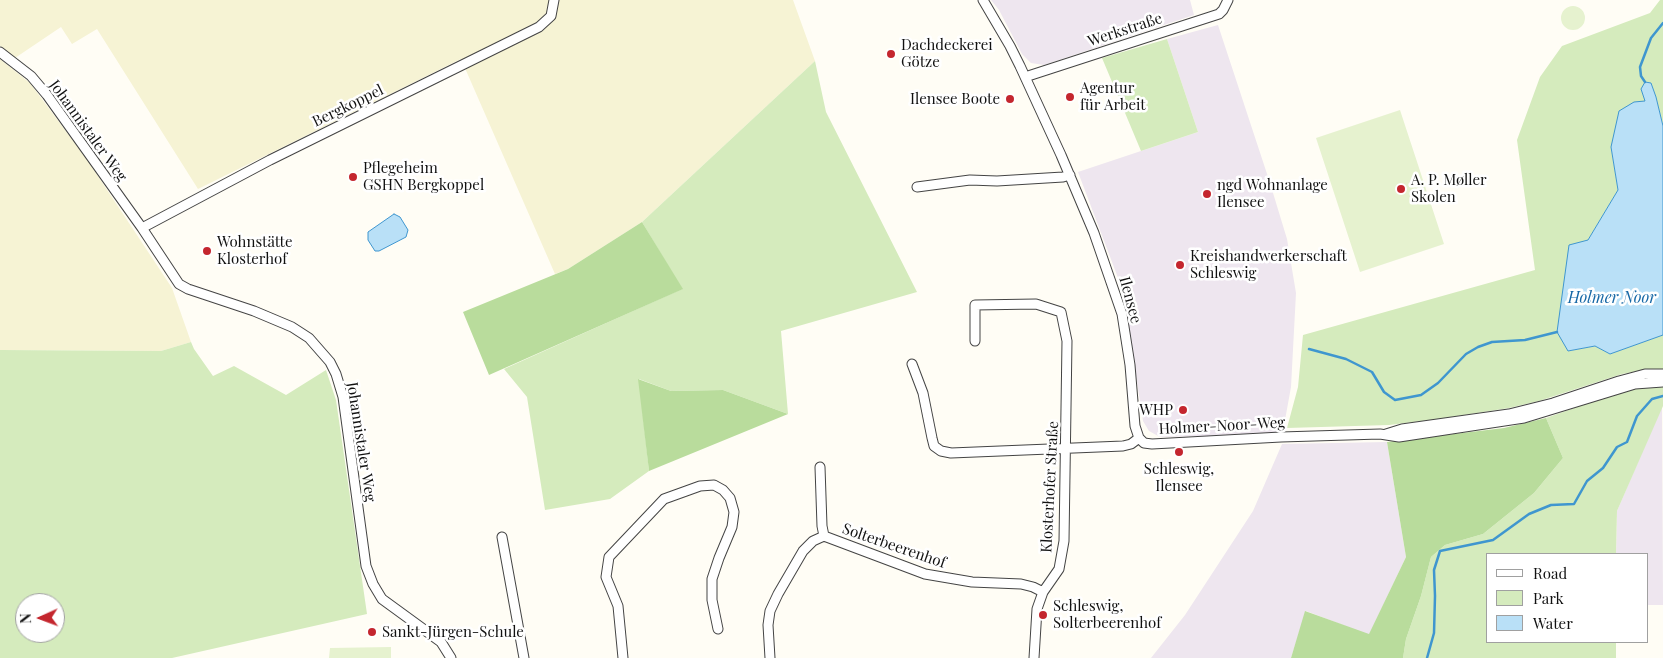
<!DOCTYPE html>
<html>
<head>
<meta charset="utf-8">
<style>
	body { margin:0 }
	#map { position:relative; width:1663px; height:658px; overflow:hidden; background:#fffdf5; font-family:"Playfair Display",serif }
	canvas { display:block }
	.legend { position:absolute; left:1486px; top:553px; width:162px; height:90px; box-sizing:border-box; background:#fff; border:1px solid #a0a0a0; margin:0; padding:6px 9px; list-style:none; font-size:15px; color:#111 }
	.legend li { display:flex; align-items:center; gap:10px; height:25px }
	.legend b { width:25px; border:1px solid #a0a0a0 }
	.north { position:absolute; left:15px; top:593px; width:50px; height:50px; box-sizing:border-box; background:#fff; border:1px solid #a0a0a0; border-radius:50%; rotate:268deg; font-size:14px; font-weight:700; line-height:20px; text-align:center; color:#111 }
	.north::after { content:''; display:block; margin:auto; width:18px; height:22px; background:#c4262e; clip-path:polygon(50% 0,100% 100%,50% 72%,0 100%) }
</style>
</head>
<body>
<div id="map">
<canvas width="1663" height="658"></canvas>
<ul class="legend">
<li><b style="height:6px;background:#fff"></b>Road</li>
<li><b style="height:14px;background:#d5ebbd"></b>Park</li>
<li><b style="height:14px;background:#b9e0f7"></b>Water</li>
</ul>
<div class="north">N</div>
</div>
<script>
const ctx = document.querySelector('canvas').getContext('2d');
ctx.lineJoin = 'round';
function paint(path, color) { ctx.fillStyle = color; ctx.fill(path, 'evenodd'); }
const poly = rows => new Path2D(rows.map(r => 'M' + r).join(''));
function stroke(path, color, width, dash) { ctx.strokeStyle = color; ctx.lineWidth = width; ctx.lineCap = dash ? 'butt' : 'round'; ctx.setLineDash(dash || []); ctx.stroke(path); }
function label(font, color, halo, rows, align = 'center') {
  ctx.font = font + ' "Playfair Display",serif'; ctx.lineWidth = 5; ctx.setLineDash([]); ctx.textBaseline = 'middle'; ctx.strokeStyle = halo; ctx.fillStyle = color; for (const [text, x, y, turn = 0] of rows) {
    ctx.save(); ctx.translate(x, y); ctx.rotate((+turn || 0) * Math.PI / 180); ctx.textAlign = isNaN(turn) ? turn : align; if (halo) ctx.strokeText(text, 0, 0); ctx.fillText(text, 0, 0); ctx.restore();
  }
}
paint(poly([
	[991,0,1190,0,1194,15,1044,65,1031,63,1022,54,999,10],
	[1218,25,1270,183,1287,239,1296,293,1291,387,1283,431,1255,435,1160,437,1149,431,1143,421,1123,291,1078,172,1198,132,1167,39],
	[1662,406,1663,605,1647,605,1647,554,1616,554,1617,511],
	[1387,442,1406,557,1369,635,1306,611,1291,658,1151,658,1185,615,1253,511,1282,444]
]), '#eee6ef');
paint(poly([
	[0,0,793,0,815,61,642,222,568,269,555,274,461,59,198,189,97,29,72,44,61,27,15,58,0,46],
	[0,59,30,83,86,158,172,288,191,342,161,351,0,350]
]), '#f6f3d4');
paint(poly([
	[1660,0,1663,0,1663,126,1656,97,1651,83,1645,82,1645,101,1611,147,1618,190,1588,240,1568,351,1595,346,1610,354,1663,335,1663,370,1643,370,1622,374,1539,401,1509,408,1438,419,1389,425,1287,428,1298,387,1303,335,1535,270,1517,140,1540,77,1562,46,1650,13],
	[1167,39,1198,132,1141,151,1102,58],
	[815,61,826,112,917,292,781,331,788,414,723,390,671,391,639,379,649,471,610,499,545,510,527,397,504,369,682,289,642,222],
	[191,342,194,349,213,376,234,366,286,395,326,370,336,400,367,614,172,658,0,658,0,350,161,351],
	[25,603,55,603,55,633,25,633],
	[1648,385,1663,385,1663,406,1617,511,1616,554,1487,554,1487,642,1616,642,1616,658,1403,658,1406,639,1421,596,1431,557,1445,545,1483,534,1534,493,1563,458,1546,418,1591,402]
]), '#d5ebbd');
paint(poly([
	[642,222,683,289,489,375,463,312,568,269],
	[638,379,671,391,723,390,788,414,649,471],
	[1546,418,1563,458,1534,493,1483,534,1445,545,1431,557,1421,596,1406,639,1403,658,1291,658,1305,611,1369,634,1406,557,1387,442,1504,428]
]), '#b9dc9c');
paint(poly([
	'1561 18a12 12 0 1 1 24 0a12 12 0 1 1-24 0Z',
	[1400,110,1444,244,1360,272,1316,138],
	[391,647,391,658,329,658,330,648]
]), '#e6f2cf');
const water = poly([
	[1645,82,1651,83,1656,97,1663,126,1663,335,1610,354,1595,346,1568,351,1557,332,1569,245,1588,240,1618,190,1611,147,1619,111,1634,102,1645,101,1641,89,1645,82],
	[394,214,400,217,408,230,406,237,379,251,375,251,368,240,368,232,394,214]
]);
paint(water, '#b9e0f7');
stroke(water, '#3f96cf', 1);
stroke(poly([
	[1645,82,1641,76,1640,67,1651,38,1663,23],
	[1309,349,1346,359,1372,372,1384,392,1395,400,1421,395,1438,383,1466,354,1478,347,1492,342,1525,340,1557,332],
	[1427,658,1434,633,1435,596,1434,570,1440,551,1493,540,1529,514,1551,505,1574,504,1587,481,1603,468,1617,447,1627,442,1637,416,1652,399,1663,396]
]), '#3f96cf', 2.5);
const street = poly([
	[983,0,1010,46,1020,66,1061,155,1094,233,1122,314,1130,365,1135,426,1139,438,1144,443,1152,444,1281,437,1380,434,1399,437,1524,418,1635,384,1663,382],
	[0,52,31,76,47,95,142,228,179,284,188,289,254,311,292,327,309,338,330,362,336,374,343,397,366,566,373,584,382,599,441,642,451,658],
	[1025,77,1219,14,1223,10,1228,0],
	[917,187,970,180,997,181,1063,177,1070,175],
	[142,228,270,160,539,27,551,16,554,0],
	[975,341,975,305,1036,304,1061,312,1067,341,1064,541,1059,569,1043,592,1037,609,1034,658],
	[912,364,923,393,932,438,934,446,941,451,951,453,1123,446,1131,444,1139,438],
	[1386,434,1402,429,1509,414,1553,403,1619,381,1645,374,1663,374],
	[820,467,822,526,824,536,925,574,972,582,1021,584,1033,587,1043,592],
	[502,537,524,658],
	[623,658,618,606,606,577,609,557,664,499,700,486,714,485,723,490,730,498,734,512,732,527,719,558,712,579,712,600,718,629],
	[770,658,768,625,770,611,778,594,803,551,813,541,824,536]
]);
stroke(street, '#444', 11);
stroke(street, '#fff', 9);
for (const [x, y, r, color] of [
	[891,54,5,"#c4262e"],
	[1070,97,5,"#c4262e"],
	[1010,99,5,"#c4262e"],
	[353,177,5,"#c4262e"],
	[1401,189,5,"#c4262e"],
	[1207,194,5,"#c4262e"],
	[207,251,5,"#c4262e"],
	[1180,265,5,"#c4262e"],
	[1183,410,5,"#c4262e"],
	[1179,452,5,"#c4262e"],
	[1043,615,5,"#c4262e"],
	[372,632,5,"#c4262e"]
]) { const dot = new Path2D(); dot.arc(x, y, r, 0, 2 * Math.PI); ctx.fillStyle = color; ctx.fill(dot); stroke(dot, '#fff', 2); }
label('15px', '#111', '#fff', [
	["Werkstraße",1125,30,-18],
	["Bergkoppel",348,106,-26],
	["Johannistaler Weg",88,131,54],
	["Ilensee",1130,300,75],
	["Holmer-Noor-Weg",1222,426,-3],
	["Johannistaler Weg",361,442,81],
	["Klosterhofer Straße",1050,487,-87],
	["Solterbeerenhof",894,546,19]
]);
label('15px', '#111', '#fff', [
	["Dachdeckerei",901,45],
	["Götze",901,62],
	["Agentur",1080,88],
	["für Arbeit",1080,105],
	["Ilensee Boote",1000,99,"right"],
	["Pflegeheim",363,168],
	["GSHN Bergkoppel",363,185],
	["A. P. Møller",1411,180],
	["Skolen",1411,197],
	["ngd Wohnanlage",1217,185],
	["Ilensee",1217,202],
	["Wohnstätte",217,242],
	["Klosterhof",217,259],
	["Kreishandwerkerschaft",1190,256],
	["Schleswig",1190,273],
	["WHP",1173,410,"right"],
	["Schleswig,",1179,469,"center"],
	["Ilensee",1179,486,"center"],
	["Schleswig,",1053,606],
	["Solterbeerenhof",1053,623],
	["Sankt-Jürgen-Schule",382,632]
], 'left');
label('italic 16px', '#1768a6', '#fff', [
	["Holmer Noor",1612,298]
]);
</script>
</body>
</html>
